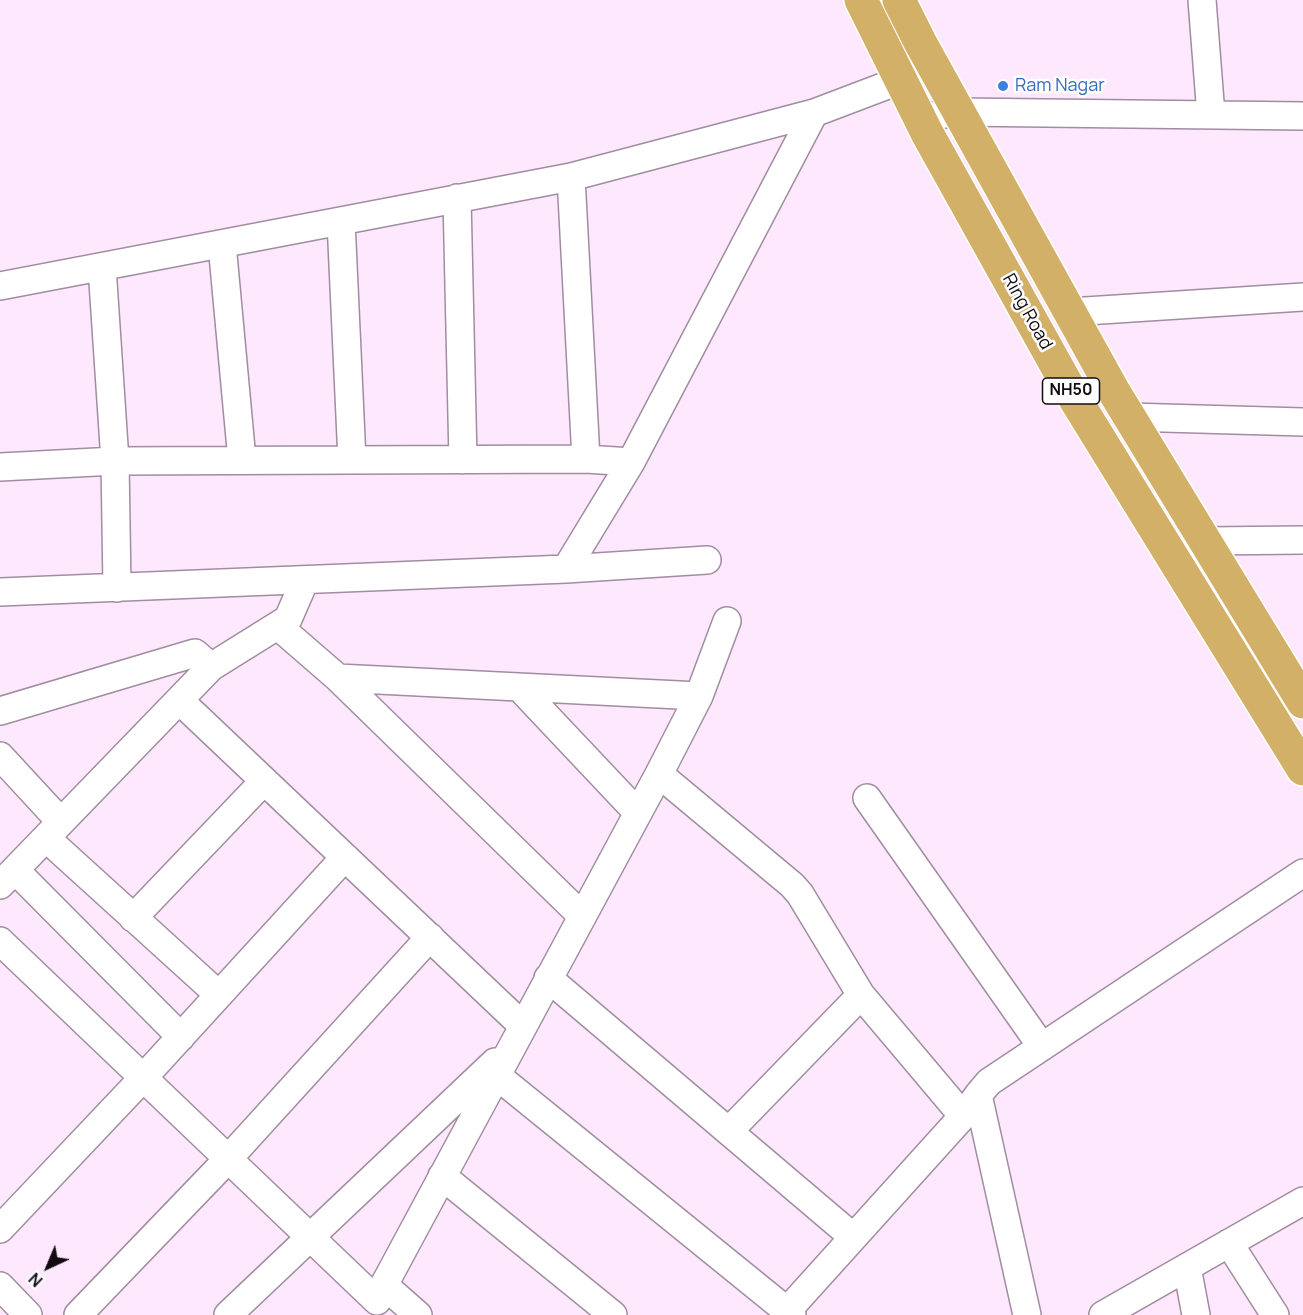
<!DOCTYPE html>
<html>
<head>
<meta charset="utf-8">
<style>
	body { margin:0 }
	#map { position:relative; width:1303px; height:1315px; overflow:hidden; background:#fde8fd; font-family:Manrope,sans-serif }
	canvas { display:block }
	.north { position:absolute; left:18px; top:1237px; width:60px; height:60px; -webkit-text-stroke:4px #fdfdfd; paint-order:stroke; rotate:224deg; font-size:16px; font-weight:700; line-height:24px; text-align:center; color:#120b12 }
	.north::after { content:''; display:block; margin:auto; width:21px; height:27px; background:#120b12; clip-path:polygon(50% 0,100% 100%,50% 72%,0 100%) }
</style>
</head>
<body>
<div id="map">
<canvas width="1303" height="1315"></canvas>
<div class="north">N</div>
</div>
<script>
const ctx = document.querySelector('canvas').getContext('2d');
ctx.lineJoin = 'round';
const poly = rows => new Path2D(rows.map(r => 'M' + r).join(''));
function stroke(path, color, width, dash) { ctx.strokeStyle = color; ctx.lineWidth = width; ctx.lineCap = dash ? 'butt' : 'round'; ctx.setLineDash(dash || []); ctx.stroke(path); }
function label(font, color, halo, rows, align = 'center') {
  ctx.font = font + ' Manrope,sans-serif'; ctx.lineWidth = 5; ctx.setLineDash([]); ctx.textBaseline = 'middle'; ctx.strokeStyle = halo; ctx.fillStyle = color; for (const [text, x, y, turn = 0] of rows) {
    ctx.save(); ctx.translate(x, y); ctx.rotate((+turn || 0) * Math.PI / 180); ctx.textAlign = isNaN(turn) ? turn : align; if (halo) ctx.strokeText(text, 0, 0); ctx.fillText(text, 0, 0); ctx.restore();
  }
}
const minor = poly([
	[1202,0,1211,115],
	[919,118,959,112,1303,116],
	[571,177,586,459],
	[457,198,463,460],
	[341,221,352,460],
	[222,244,242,460],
	[102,267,115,461,117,588],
	[0,286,571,177,814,113,901,80,935,69],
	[1070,312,1303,297],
	[1129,417,1303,422],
	[0,467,115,461,586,459,631,462],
	[1205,541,1303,540],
	[566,569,707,560],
	[0,592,566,569,631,462,814,113],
	[278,626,338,678,582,916],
	[338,678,699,696],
	[519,687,637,812],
	[179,700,523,1026],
	[0,711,195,653,211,667],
	[0,756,61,822],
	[659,774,792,885,800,894,861,995,963,1116],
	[867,798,1042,1047],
	[46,838,219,995],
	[15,870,181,1037],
	[0,885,211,667,288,619,305,580],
	[133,918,264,781],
	[0,941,377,1301],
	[548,978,853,1237],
	[496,1075,787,1311],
	[978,1095,1027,1315],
	[729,1131,861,995],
	[442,1176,613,1315],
	[0,1229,143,1078,345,857],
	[1229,1243,1275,1315],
	[1187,1267,1196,1315],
	[384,1285,659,774,699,696,727,621],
	[0,1286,28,1315],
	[377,1300,384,1285,418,1315],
	[78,1315,228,1159,430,937],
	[228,1315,495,1062],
	[792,1315,787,1311,963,1116,978,1095,989,1082,1303,873],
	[1103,1315,1303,1201]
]);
const trunk = poly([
	[861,0,927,133,1075,399,1303,769],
	[899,0,920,42,1113,390,1303,702]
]);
stroke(minor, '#a08da0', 30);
stroke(trunk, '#fff', 36);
stroke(minor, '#fff', 27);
stroke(trunk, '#d2b067', 33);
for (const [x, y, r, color] of [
	[1003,86,6,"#3f7fe0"]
]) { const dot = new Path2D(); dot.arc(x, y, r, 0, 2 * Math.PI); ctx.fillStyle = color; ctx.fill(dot); stroke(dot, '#fdfdfd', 2); }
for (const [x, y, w] of [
	[1071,391,57]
]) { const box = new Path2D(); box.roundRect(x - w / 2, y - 13, w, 26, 4.5); ctx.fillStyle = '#fdfdfd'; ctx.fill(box); stroke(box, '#120b12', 1.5); }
label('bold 16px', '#120b12', null, [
	["NH50",1071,391]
]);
label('18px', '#366cbe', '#fdfdfd', [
	["Ram Nagar",1015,86]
], 'left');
label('18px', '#120b12', '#fdfdfd', [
	["Ring Road",1027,312,61]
]);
</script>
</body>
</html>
